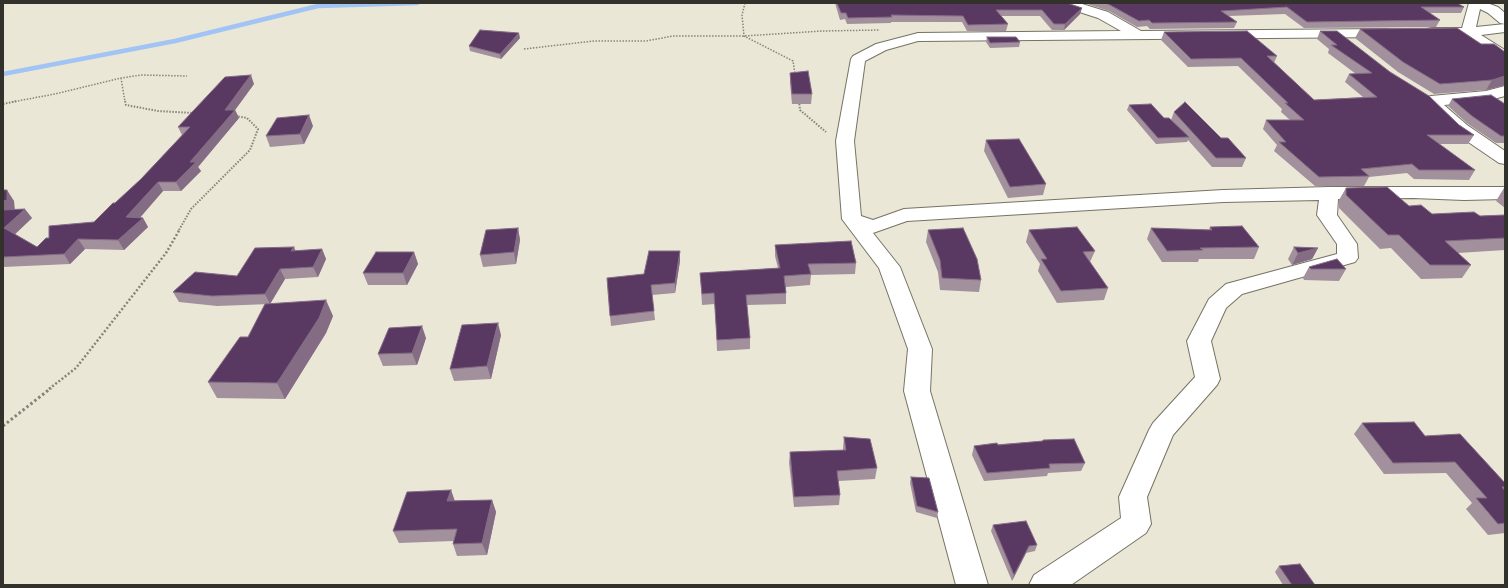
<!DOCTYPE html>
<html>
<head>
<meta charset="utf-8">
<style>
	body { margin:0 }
	#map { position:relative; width:1508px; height:588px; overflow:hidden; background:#eae7d7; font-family:Lora,serif }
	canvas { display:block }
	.frame { position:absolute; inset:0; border:4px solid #32312b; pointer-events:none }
</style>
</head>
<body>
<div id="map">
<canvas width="1508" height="588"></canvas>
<div class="frame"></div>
</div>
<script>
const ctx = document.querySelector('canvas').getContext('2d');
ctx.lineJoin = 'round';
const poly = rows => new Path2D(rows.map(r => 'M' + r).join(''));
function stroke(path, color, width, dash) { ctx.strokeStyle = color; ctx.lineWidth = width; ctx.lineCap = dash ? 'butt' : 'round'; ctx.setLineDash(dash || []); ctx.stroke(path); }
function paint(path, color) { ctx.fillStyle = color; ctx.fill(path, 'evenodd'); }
stroke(poly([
	[3,74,175,41,318,6,417,3]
]), '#a2c4f5', 4.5);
const minor = poly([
	[1060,3,1079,3,1108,12,1141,31,1387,29,1392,30,1394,33,1392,36,1387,37,918,41,886,50,865,61,854,141,861,216,873,220,904,209,1223,190,1329,187,1505,187,1505,199,1464,200,1413,198,1338,199,1337,215,1357,244,1358,258,1355,262,1242,294,1226,308,1211,341,1220,379,1217,385,1173,435,1147,497,1151,524,1146,533,1071,585,1029,585,1034,575,1121,518,1119,497,1149,430,1153,423,1195,377,1187,341,1209,299,1226,284,1337,254,1337,244,1317,215,1319,200,1223,202,907,221,873,233,900,267,932,349,930,391,988,585,956,585,904,391,908,349,879,268,842,219,836,141,851,59,853,56,876,44,918,33,1121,31,1098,18,1061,6,1060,3],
	[1469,3,1487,3,1498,7,1505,13,1505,32,1481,35,1505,50,1505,61,1500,60,1465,36,1432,36,1427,35,1425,32,1427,29,1432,28,1462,28,1469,3],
	[1480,9,1488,13,1500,23,1505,24,1476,27,1480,9],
	[1505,86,1505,96,1486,101,1444,105,1467,125,1505,151,1505,164,1499,163,1455,133,1423,101,1425,98,1431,96,1486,91,1505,86]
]);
stroke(minor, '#767364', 2);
stroke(poly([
	[745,3,742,15,744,36,793,61,795,74],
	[524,49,594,41,646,41,673,36,744,36,822,31,880,30],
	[121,78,125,102],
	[12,102,55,94,121,78,141,75,187,76]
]), '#868479', 1.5, [1.5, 1.5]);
stroke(poly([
	[125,101,126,105,158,111,193,113],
	[799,101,800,110,826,132],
	[3,104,17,101],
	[179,230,191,209,250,150,258,129,247,118,236,116]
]), '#868479', 2, [1.5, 1.5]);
stroke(poly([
	[49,389,76,368,166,253,180,229]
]), '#868479', 2.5, [2, 2]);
stroke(poly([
	[3,426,51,388]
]), '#868479', 3, [2.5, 2.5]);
paint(minor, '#fff');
paint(poly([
	[835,3,1067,3,1082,8,1080,14,1064,30,1052,30,1040,16,1001,16,1008,24,1006,31,967,31,962,22,891,22,891,23,847,24,845,19,840,20],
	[1084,3,1457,3,1464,7,1461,13,1429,13,1440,20,1436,27,1304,28,1285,14,1229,16,1237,22,1234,28,1150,29,1147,26,1137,27,1109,11],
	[1360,29,1481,44,1505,52,1505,85,1486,90,1434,94,1398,72,1355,38],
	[1320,31,1474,135,1468,144,1439,144,1475,170,1469,180,1414,179,1407,173,1369,177,1364,186,1315,186,1274,151,1277,145,1263,129,1266,120,1290,120,1281,112,1282,109,1238,66,1188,67,1161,40,1164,32,1277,56,1274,63,1314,100,1363,97,1345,82,1349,74,1356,74,1328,53,1329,49,1317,39],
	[987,37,1020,42,1019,47,990,48,986,42],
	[520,38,501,59,470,51,469,46],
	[790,73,812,94,811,104,792,104,790,83],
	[254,84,235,110,239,118,198,167,201,171,181,191,163,191,140,217,143,218,148,227,124,250,85,249,70,264,3,267,3,190,14,201,14,209,32,218,15,234,37,247,49,238,94,222,141,179,182,135,178,127],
	[1452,99,1505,104,1505,143,1496,143,1468,124,1448,106],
	[1129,105,1164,118,1171,120,1174,112,1221,138,1246,158,1242,167,1212,167,1188,140,1187,142,1156,144,1127,110],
	[313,126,304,144,270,147,266,136],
	[986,140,1046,184,1043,195,1008,198,984,151],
	[1346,188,1409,206,1432,214,1480,216,1505,215,1505,250,1458,253,1471,265,1462,278,1421,279,1391,248,1380,249,1339,208,1339,200],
	[1504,188,1505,188,1505,208,1496,201],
	[1210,227,1259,247,1254,259,1199,259,1198,262,1162,262,1147,239,1151,228,1209,230],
	[518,228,520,240,516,264,483,267,480,255],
	[928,230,981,280,979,292,940,290,938,272,926,242],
	[1029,230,1095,251,1090,262,1108,288,1104,300,1057,303,1038,271,1040,264,1026,242],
	[775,245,856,263,855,274,811,275,810,285,786,287,786,304,747,305,750,338,750,349,717,351,715,304,702,305,700,273,778,268,775,256],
	[1294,247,1318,248,1312,259,1292,265,1288,259],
	[322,249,326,259,318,277,285,279,270,304,217,306,179,302,173,292,237,276,295,251],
	[414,252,418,264,407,285,368,285,363,273],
	[680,261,675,293,652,295,655,320,611,326,610,316,644,274],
	[1309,267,1346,269,1339,281,1304,280,1303,278],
	[333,316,326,333,285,399,217,398,208,382,248,337],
	[501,335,491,379,454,381,450,369],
	[426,338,417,365,383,366,378,354],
	[1362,423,1425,436,1505,483,1505,533,1488,535,1466,509,1472,503,1446,473,1384,474,1354,434],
	[844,437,877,468,875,479,838,481,840,495,839,505,794,507,789,463,790,452,843,450,843,448],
	[1043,440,1085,463,1081,471,1048,473,1047,476,984,481,972,455,974,446,1042,441],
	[911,477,938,512,937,518,916,512,910,483],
	[451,490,455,501,492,500,496,512,487,555,457,556,453,544,453,541,399,543,393,531],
	[993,525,1037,545,1035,551,1026,553,1012,581,991,531],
	[1279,566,1315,585,1283,585,1275,572]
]), '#a2909c');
paint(poly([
	[1082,8,1080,14,1064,30,1065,24],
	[519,33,520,38,501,59,500,54],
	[251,75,254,84,235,110,239,118,198,167,201,171,181,191,176,182,225,110],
	[1505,76,1505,85,1486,90,1492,80],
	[309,115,313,126,304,144,300,134],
	[158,182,163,191,132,227,126,217],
	[7,190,14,201,15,211,3,213,3,201],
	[25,209,32,218,11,238,4,228],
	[143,218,148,227,124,250,118,240],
	[518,228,520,240,516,264,514,252],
	[78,239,85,249,70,264,64,254],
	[294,247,298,257,291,251],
	[1318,248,1312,259,1292,265,1298,253],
	[322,249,326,259,318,277,313,267],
	[680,251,680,261,675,293,675,283],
	[414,252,418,264,407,285,403,273],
	[280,269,285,279,270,304,265,294],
	[326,300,333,316,326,333,285,399,277,383],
	[498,323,501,335,491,379,487,366],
	[422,326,426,338,417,365,412,353],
	[451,490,455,503,447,501],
	[492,500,496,512,487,555,482,543],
	[1029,546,1026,553,1012,581,1014,575]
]), '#846c85');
const building = poly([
	[837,3,1067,3,1082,8,1065,24,1054,24,1042,10,996,10,1008,24,968,25,963,16,891,15,892,17,848,18,846,13,841,13,837,3],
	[1105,3,1457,3,1464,7,1421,7,1440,20,1307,22,1287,7,1221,11,1237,22,1152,23,1149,20,1139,21,1110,5,1105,3],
	[1457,28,1481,44,1494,44,1505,52,1505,76,1492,80,1440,84,1403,62,1360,29,1457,28],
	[480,30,519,33,500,54,469,46,480,30],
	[1247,31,1277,56,1267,56,1314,100,1377,97,1349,74,1372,73,1331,45,1337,45,1320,31,1337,31,1390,72,1429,96,1459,125,1474,135,1427,135,1475,170,1419,170,1412,164,1361,169,1369,176,1319,177,1279,142,1286,142,1266,120,1304,120,1285,103,1288,103,1241,58,1191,59,1164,32,1247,31],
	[987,37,1016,37,1020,42,990,43,987,37],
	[808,71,812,94,792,94,790,73,808,71],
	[251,75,225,110,235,110,190,162,196,162,176,182,158,182,126,217,143,218,118,240,78,239,64,254,3,257,3,210,25,209,4,228,37,247,46,238,49,238,49,226,94,222,113,203,115,203,141,179,190,127,178,127,225,77,251,75],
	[1491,95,1505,104,1505,136,1501,136,1472,116,1452,99,1491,95],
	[1185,102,1221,138,1228,138,1246,158,1216,158,1174,112,1185,102],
	[1151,104,1164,118,1169,118,1189,137,1158,138,1129,105,1151,104],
	[309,115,300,134,266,136,277,118,309,115],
	[1019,139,1046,184,1010,187,986,140,1019,139],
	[1387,187,1409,206,1421,205,1432,214,1474,212,1480,216,1505,215,1505,238,1445,241,1471,265,1430,265,1399,235,1388,235,1346,195,1346,188,1387,187],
	[3,190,7,190,7,200,3,201,3,190],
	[1242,226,1259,247,1200,248,1203,250,1167,251,1151,228,1212,230,1210,227,1242,226],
	[1077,227,1095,251,1083,252,1108,288,1061,291,1041,259,1047,259,1029,230,1077,227],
	[518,228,514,252,480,255,486,230,518,228],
	[963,228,977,259,981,280,942,278,940,260,928,230,963,228],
	[851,241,856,263,808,264,811,274,784,276,786,293,746,295,750,338,717,340,714,293,702,294,700,273,780,268,775,245,851,241],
	[294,247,291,251,322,249,313,267,280,269,265,294,212,296,173,292,195,272,237,276,255,248,294,247],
	[1294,247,1318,248,1298,253,1294,247],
	[649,251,680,251,675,283,651,285,654,311,610,316,607,278,644,274,649,251],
	[376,252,414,252,403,273,363,273,376,252],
	[1337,259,1346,269,1311,269,1309,267,1337,259],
	[326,300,319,318,277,383,208,382,240,337,248,337,265,304,326,300],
	[498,323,487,366,450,369,462,325,498,323],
	[422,326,412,353,378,354,389,328,422,326],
	[1414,422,1425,436,1460,434,1505,483,1505,487,1502,487,1505,491,1505,523,1498,524,1476,498,1487,498,1455,462,1393,463,1362,423,1414,422],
	[844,437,870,439,877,468,837,471,840,495,794,497,790,452,846,450,844,437],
	[1074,439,1085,463,1049,464,1050,468,987,473,974,446,997,443,998,445,1043,441,1043,440,1074,439],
	[911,477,929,478,938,512,917,506,911,477],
	[451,490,447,501,492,500,482,543,453,544,457,529,393,531,407,492,451,490],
	[1026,521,1037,545,1029,546,1014,575,993,525,1026,521],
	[1300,564,1315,585,1292,585,1279,566,1300,564]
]);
paint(building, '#593862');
stroke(building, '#846c85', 1);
</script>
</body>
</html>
